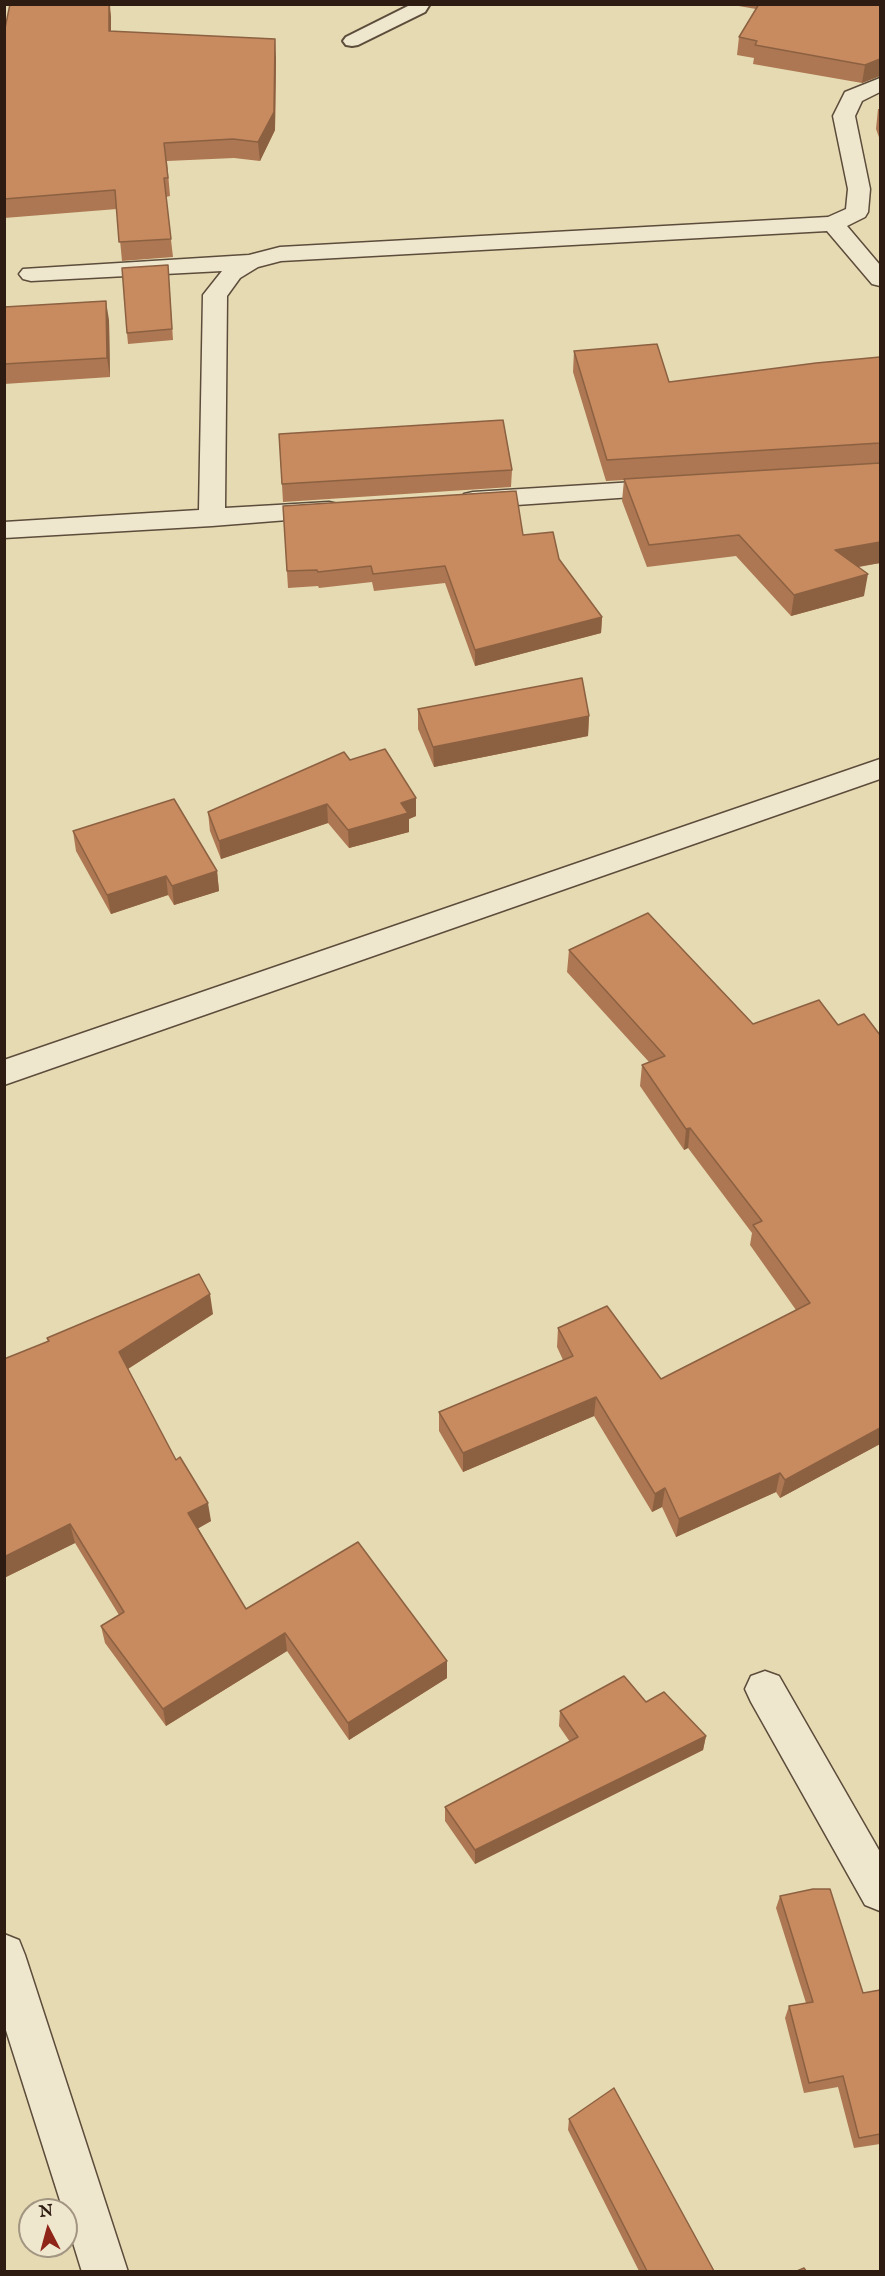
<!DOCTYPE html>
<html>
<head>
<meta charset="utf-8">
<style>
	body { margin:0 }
	#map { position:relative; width:885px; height:2276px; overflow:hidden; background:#e6dab2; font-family:"IM FELL English",serif }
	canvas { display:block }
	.frame { position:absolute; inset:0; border:6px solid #2e1c13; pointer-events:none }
	.north { position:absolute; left:18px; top:2198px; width:60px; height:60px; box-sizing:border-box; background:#efe7cd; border:2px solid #a29683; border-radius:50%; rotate:354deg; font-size:16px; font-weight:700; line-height:24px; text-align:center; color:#2e1c13 }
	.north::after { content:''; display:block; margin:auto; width:21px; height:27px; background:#8f2418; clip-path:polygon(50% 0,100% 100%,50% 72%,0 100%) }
</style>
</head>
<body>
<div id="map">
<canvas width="885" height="2276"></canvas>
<div class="frame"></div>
<div class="north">N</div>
</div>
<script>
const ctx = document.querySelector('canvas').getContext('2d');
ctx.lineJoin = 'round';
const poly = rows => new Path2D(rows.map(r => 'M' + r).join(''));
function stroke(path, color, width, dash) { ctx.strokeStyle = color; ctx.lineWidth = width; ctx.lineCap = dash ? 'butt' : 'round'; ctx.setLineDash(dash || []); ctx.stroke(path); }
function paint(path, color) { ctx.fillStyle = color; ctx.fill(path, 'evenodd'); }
const lane = poly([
	[430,4,425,12,358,45,352,46,346,45,343,41,346,37,412,4,430,4]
]);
const street = poly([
	[880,78,880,92,862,101,855,116,870,189,868,212,865,217,847,226,880,265,880,286,872,284,827,231,281,261,258,267,240,278,227,296,225,508,329,502,338,504,342,510,338,516,212,526,4,538,4,522,199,510,203,295,222,271,31,281,23,279,19,274,23,269,249,255,280,247,828,217,846,209,848,189,833,116,845,92,880,78],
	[667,480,676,482,680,488,676,494,473,508,464,506,460,500,464,494,473,492,667,480],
	[880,759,880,779,4,1085,4,1060,880,759],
	[765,1671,779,1676,880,1852,880,1911,865,1905,751,1702,745,1689,751,1676,765,1671],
	[4,1934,19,1940,25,1955,128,2272,82,2272,66,2220,66,2210,63,2210,4,2024,4,1934]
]);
stroke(lane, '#5c4c3b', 4);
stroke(street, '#5c4c3b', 3);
paint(lane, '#efe7cd');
paint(street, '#efe7cd');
paint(poly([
	[10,4,110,4,111,17,111,31,276,58,275,130,260,161,234,158,167,161,170,196,166,197,173,257,122,261,117,209,4,218,4,33],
	[727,4,880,4,880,76,862,83,753,64,754,58,737,55,739,37,756,9],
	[878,109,880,109,880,140,876,129],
	[168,265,173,340,128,344,127,333],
	[4,307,109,320,110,377,4,384],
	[574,351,669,382,880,357,880,563,859,567,864,596,791,616,736,556,647,567,622,501,624,480,606,481,573,372],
	[279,434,512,470,511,487,283,502],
	[283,506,523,535,559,559,602,617,601,633,475,666,445,583,374,591,372,582,319,588,318,586,288,588],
	[418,709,589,716,588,736,434,767,418,729],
	[350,760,416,798,416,816,409,819,409,832,349,848,328,823,221,859,210,831,208,812],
	[73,831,217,871,219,891,174,905,168,895,111,914,76,851],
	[648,913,880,1444,780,1498,776,1492,676,1537,662,1507,652,1512,594,1416,463,1472,439,1431,439,1412,563,1360,557,1347,558,1328,661,1379,796,1310,750,1245,752,1233,688,1148,684,1150,640,1086,642,1065,649,1062,567,972,569,950],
	[213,1314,128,1369,176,1460,211,1521,198,1528,246,1609,447,1678,349,1740,287,1651,166,1726,105,1643,101,1626,119,1615,75,1543,4,1578,48,1341,47,1338],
	[646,1702,706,1736,703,1750,475,1864,445,1821,445,1807,570,1742,559,1726,560,1711],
	[780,1896,863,1993,880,1990,880,2144,854,2148,838,2087,804,2093,785,2018,789,2006,806,2003,776,1908],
	[569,2119,714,2271,639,2271,568,2130]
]), '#ac7752');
paint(poly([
	[109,4,111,17,111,50,109,31],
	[275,39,276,58,275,130,260,161,258,142],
	[880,59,880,76,862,83,865,65],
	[106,301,109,320,110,377,107,358],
	[880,542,880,563,832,571,835,550],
	[868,574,864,596,791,616,794,595],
	[602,617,601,633,475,666,475,650],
	[589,716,588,736,434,767,433,747],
	[416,798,416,816,409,819,409,832,349,848,348,830,401,803],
	[327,804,328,823,221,859,219,841],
	[217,871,219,891,174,905,172,886],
	[166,876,168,895,111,914,107,895],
	[690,1128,688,1148,684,1150,686,1129],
	[210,1294,213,1314,123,1372,119,1352],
	[596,1397,594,1416,463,1472,463,1453],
	[880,1428,880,1444,780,1498,785,1480],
	[780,1473,776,1492,676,1537,679,1519],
	[665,1488,662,1507,652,1512,655,1494],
	[208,1503,211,1521,192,1532,188,1513],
	[70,1524,75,1543,4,1578,4,1557],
	[285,1633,287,1651,166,1726,163,1709],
	[447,1661,447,1678,349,1740,348,1723],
	[706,1736,703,1750,475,1864,475,1850]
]), '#8c6142');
const building = poly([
	[10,4,109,4,109,31,275,39,274,112,258,142,233,139,164,143,168,178,164,178,171,239,119,242,115,190,4,199,4,33,10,4],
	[759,4,880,4,880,59,865,65,755,45,757,41,739,37,759,4],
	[168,265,172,329,127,333,122,268,168,265],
	[106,301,107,358,4,364,4,307,106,301],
	[657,344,669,382,816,363,880,357,880,443,607,460,574,351,657,344],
	[503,420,512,470,282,484,279,434,503,420],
	[880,463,880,542,835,550,868,574,794,595,739,535,649,545,624,479,880,463],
	[516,491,523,535,553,532,559,559,602,617,475,650,445,566,373,574,371,566,318,572,317,570,287,571,283,506,516,491],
	[582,678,589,716,433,747,418,709,582,678],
	[385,749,416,798,401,803,408,813,348,830,327,804,219,841,208,812,344,752,350,760,385,749],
	[174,799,217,871,172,886,166,876,107,895,73,831,174,799],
	[648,913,753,1024,819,1000,838,1025,864,1014,880,1035,880,1428,785,1480,780,1473,679,1519,665,1488,655,1494,596,1397,463,1453,439,1412,573,1356,558,1328,607,1306,661,1379,810,1303,753,1225,762,1221,690,1128,686,1129,642,1065,665,1056,569,950,648,913],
	[199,1274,210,1294,119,1352,176,1460,180,1457,208,1503,188,1513,246,1609,358,1542,447,1661,348,1723,285,1633,163,1709,101,1626,124,1612,70,1524,4,1557,4,1359,49,1341,47,1338,199,1274],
	[624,1676,646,1702,664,1692,706,1736,475,1850,445,1807,578,1737,560,1711,624,1676],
	[813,1889,830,1889,863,1993,880,1990,880,2134,859,2138,843,2076,809,2083,789,2006,813,2002,780,1896,813,1889],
	[614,2088,714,2271,647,2271,569,2119,614,2088],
	[804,2268,806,2271,797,2271,804,2268]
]);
paint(building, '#c88a5f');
stroke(building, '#8c6142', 1.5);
</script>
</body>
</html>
